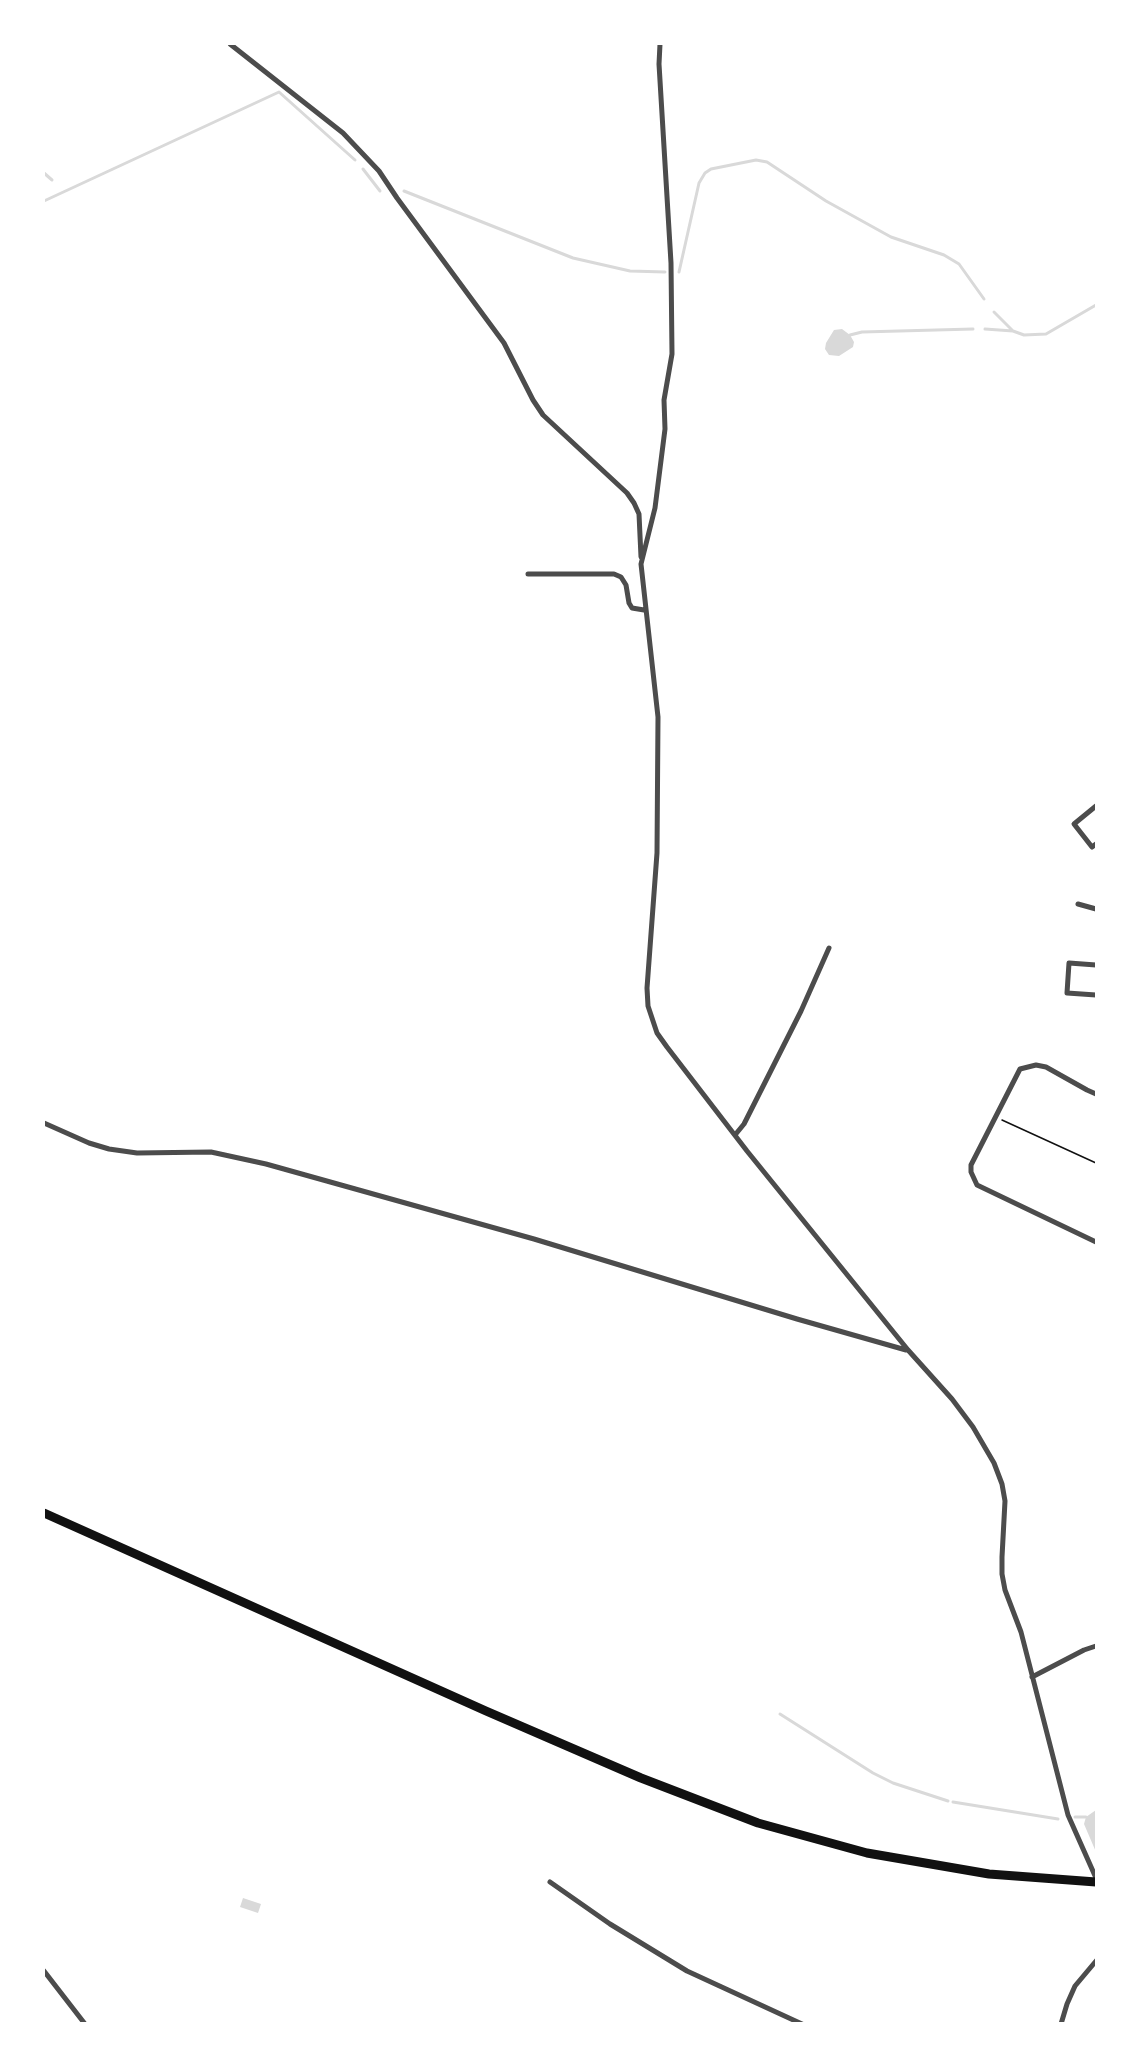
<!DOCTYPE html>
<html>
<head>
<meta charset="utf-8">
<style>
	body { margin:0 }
	#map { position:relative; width:1140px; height:2067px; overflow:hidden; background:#fff; font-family:"Alegreya Sans",sans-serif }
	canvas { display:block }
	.frame { position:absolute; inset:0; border:45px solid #fff; pointer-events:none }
</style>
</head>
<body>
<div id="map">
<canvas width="1140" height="2067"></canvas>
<div class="frame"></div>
</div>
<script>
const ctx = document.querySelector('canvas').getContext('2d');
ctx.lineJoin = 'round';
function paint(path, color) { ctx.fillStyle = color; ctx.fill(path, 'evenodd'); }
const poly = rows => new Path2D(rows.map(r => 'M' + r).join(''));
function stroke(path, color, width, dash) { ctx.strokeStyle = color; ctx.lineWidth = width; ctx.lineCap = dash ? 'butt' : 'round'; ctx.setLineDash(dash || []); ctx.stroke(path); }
paint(poly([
	[842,329,850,335,854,342,853,347,839,356,829,355,825,349,826,343,834,330],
	[1096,1810,1096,1852,1084,1824,1086,1817],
	[243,1898,261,1904,258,1913,240,1907]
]), '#d9d9d9');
stroke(poly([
	[363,169,380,191],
	[44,173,52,180],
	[404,191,573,258,630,271,665,272],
	[44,201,279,92,355,160],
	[679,272,699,183,705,173,711,169,756,160,767,162,826,201,891,237,944,255,959,264,984,299],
	[994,312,1013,331,1024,335,1046,334,1096,305],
	[985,329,1013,331],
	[850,335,862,332,973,329],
	[780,1714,873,1773,893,1783,948,1801],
	[953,1802,1058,1819],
	[1075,1817,1086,1817]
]), '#d9d9d9', 3);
stroke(poly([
	[1002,1120,1096,1163]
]), '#111', 1.5);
stroke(poly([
	[230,44,343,133,379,171,397,198,504,343,533,400,543,415,627,493,634,503,639,514,641,557],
	[660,44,659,64,671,263,672,354,664,400,665,429,655,508,641,564,658,717,657,853,647,988,648,1006,657,1033,667,1047,747,1151,908,1350,952,1399,973,1427,994,1463,1002,1484,1005,1501,1002,1557,1002,1574,1005,1590,1021,1632,1068,1815,1096,1878],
	[528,574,614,574,621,577,626,585,629,603,632,608,644,610],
	[1096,806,1074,824,1092,847,1096,844],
	[1078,904,1096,909],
	[1096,965,1069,963,1067,993,1096,995],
	[1096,1094,1087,1090,1046,1067,1036,1065,1020,1069,971,1165,971,1172,977,1185,1096,1242],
	[44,1123,89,1143,109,1149,137,1153,211,1152,266,1164,534,1239,797,1319,906,1350],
	[735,1135,744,1124,801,1011,829,948],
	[1032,1677,1084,1650,1096,1646],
	[550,1882,610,1924,687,1971,802,2024],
	[44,1971,85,2024],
	[1061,2024,1067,2004,1075,1986,1096,1961]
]), '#4c4c4c', 5);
stroke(poly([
	[44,1513,486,1711,641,1778,758,1823,867,1853,989,1874,1096,1882]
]), '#111', 9);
</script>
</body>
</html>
